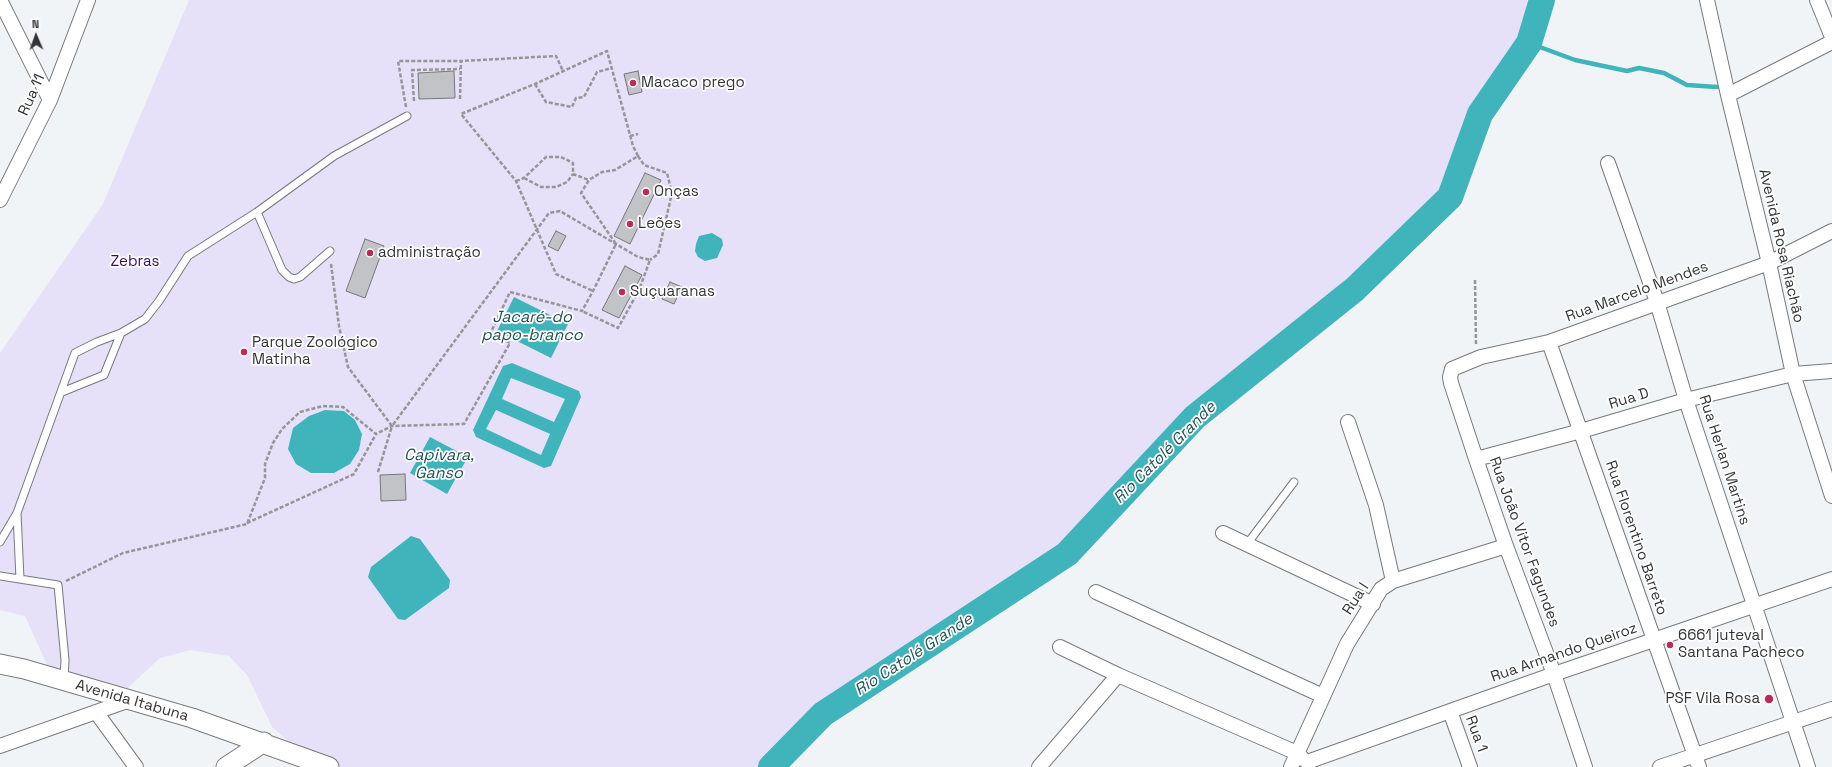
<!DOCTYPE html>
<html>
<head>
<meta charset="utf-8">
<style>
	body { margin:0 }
	#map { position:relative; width:1832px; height:767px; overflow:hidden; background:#f1f4f6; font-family:"Space Grotesk",sans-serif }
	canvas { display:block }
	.north { position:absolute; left:16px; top:16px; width:40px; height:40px; -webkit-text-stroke:3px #fff; paint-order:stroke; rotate:358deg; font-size:11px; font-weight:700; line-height:16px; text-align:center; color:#333435 }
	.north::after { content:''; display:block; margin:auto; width:14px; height:18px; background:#333435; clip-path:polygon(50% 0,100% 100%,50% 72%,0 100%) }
</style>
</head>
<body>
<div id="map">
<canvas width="1832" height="767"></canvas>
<div class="north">N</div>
</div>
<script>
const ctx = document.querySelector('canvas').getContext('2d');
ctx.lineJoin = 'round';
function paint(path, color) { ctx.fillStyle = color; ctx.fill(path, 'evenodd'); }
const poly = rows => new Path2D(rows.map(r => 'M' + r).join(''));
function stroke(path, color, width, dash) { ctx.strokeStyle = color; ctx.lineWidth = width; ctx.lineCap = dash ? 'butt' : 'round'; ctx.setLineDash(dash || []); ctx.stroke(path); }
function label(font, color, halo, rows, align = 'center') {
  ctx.font = font + ' "Space Grotesk",sans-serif'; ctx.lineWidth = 3.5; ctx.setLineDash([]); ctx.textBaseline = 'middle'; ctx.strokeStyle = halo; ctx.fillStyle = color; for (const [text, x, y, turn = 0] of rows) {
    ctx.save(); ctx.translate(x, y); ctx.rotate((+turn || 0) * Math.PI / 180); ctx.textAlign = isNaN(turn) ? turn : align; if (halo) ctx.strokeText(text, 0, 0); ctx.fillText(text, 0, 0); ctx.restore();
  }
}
paint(poly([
	[189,0,1542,0,1529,43,1480,114,1450,197,1355,289,1195,417,1067,554,823,714,771,767,337,767,304,755,272,727,247,675,229,656,190,650,160,658,121,694,52,676,25,616,0,610,0,353,103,204]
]), '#e6e0f8');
paint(poly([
	[712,233,722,239,723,245,717,258,705,261,698,257,695,251,696,244,699,236],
	[514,297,568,324,551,358,497,331],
	[512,363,579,391,581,397,551,466,544,468,476,437,473,430,503,366],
	[511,378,565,399,554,422,502,399],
	[496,410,550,434,541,455,486,429],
	[325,410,344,411,355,420,362,434,359,450,350,464,334,473,311,473,296,464,288,449,293,428,309,416],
	[430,437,468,457,447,494,410,473],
	[411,536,420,539,450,580,449,588,405,620,398,619,368,577,371,567]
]), '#3fb5bb');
stroke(poly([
	[1529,43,1575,60,1627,71,1639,68,1664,73,1687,85,1717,87]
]), '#3fb5bb', 4.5);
stroke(poly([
	[771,767,823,714,1067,554,1195,417,1355,289,1450,197,1480,114,1529,43,1542,0]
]), '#3fb5bb', 26);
const building = poly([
	[454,71,455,98,419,99,418,73,454,71],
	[638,71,642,92,629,95,624,74,638,71],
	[645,173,661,180,630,244,614,236,645,173],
	[556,231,566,236,558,251,548,246,556,231],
	[365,239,384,246,365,298,346,291,365,239],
	[625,266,642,275,619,318,602,310,625,266],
	[670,282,682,287,674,304,662,299,670,282],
	[405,474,406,500,381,501,380,475,405,474]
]);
paint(building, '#c2c3c6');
stroke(building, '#77787b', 1);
const lane = poly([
	[257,212,282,270,289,277,294,279,300,277,330,251],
	[62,392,104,375,121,333],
	[17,513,20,579],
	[0,542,17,513,75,353,97,342,121,333,145,319,159,301,188,256,257,212,334,156,407,116],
	[1247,544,1294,482],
	[0,576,58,585,65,660,64,679]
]);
const street = poly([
	[0,0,50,100],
	[1707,0,1728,95,1769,263,1793,374,1832,496],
	[1817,0,1832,37],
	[1728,95,1832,42],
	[1608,163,1657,302,1686,400,1808,767],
	[0,200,50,100,88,0],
	[1549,342,1699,767],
	[1348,422,1376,505,1393,581],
	[1476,459,1581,431,1686,400,1793,374,1832,371],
	[1223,533,1373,604],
	[1096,592,1323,696],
	[1060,647,1118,675,1297,753,1303,759],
	[1450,711,1470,767],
	[96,712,136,767],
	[0,746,130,700],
	[1307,762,1554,674,1832,579],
	[1039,767,1118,675],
	[1291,767,1347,644,1381,589,1393,581,1506,546],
	[1585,767,1554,674,1506,546,1476,459,1451,383,1450,377,1452,369,1481,357,1549,342,1769,263,1832,231],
	[1660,767,1832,709]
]);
const secondary = poly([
	[0,664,24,669,192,718,329,767],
	[226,767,264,742]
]);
stroke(lane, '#777a7c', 9);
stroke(street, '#777a7c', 16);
stroke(secondary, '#777a7c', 21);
stroke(poly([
	[535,84,546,102,572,107,576,98,584,97,597,72,612,68],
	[460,99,461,61,556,56,563,71],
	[414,101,412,70,460,69],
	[406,107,398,61,461,61],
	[630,136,638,134],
	[638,156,644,165,667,173,672,193,658,254,650,260],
	[524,178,541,187,556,187,567,182,573,174],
	[516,181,524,178,546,157,561,157,573,163,573,174,589,180],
	[331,264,339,326,348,367,392,426,549,213,560,211,638,257,650,260,639,290,618,328,582,311],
	[1475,280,1476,344],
	[378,472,392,426],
	[247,523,354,474,376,434],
	[66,581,123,553,247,524,265,478,265,464,273,443,282,429,300,412,323,406,343,407,376,434,392,426,464,424,510,343,491,332,510,292,582,311,593,291,598,281,616,244,581,193,589,180,602,172,615,170,638,156,633,146,607,51,535,84,461,114,516,181,556,274,593,291]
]), '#949698', 2.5, [4, 2]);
stroke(lane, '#fff', 7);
stroke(street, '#fff', 14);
stroke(secondary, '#fff', 19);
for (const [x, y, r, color] of [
	[633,83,4,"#ba2b57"],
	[646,192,4,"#ba2b57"],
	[630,224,4,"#ba2b57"],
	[370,253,4,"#ba2b57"],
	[622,292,4,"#ba2b57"],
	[244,352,4,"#ba2b57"],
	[1670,645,4,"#ba2b57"],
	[1769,699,5,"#ba2b57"]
]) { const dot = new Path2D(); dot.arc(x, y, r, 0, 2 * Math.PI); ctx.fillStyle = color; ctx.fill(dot); stroke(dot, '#fff', 1.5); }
label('15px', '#333435', '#fff', [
	["Macaco prego",641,83],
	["Onças",654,192],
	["Leões",638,224],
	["administração",378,253],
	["Suçuaranas",630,292],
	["Parque Zoológico",252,343],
	["Matinha",252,360],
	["6661 juteval",1678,636],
	["Santana Pacheco",1678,653],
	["PSF Vila Rosa",1760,699,"right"]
], 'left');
label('15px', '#333435', '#fff', [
	["Rua 11",32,95,-66],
	["Avenida Rosa Riachão",1781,246,77],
	["Rua Marcelo Mendes",1637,292,-20],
	["Rua D",1629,399,-17],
	["Rua Herlan Martins",1724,460,72],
	["Rua Florentino Barreto",1636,538,71],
	["Rua João Vitor Fagundes",1524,542,70],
	["Rua I",1356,599,-57],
	["Rua Armando Queiroz",1564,653,-19],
	["Avenida Itabuna",132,701,16],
	["Rua 1",1476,734,70]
]);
label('15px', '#320e62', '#fff', [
	["Zebras",135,262]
]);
label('italic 16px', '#205255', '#fff', [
	["Jacaré-do",532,318],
	["papo-branco",532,336],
	["Rio Catolé Grande",1165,453,-45],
	["Capivara,",439,456],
	["Ganso",439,474],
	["Rio Catolé Grande",914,655,-33]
]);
</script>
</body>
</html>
